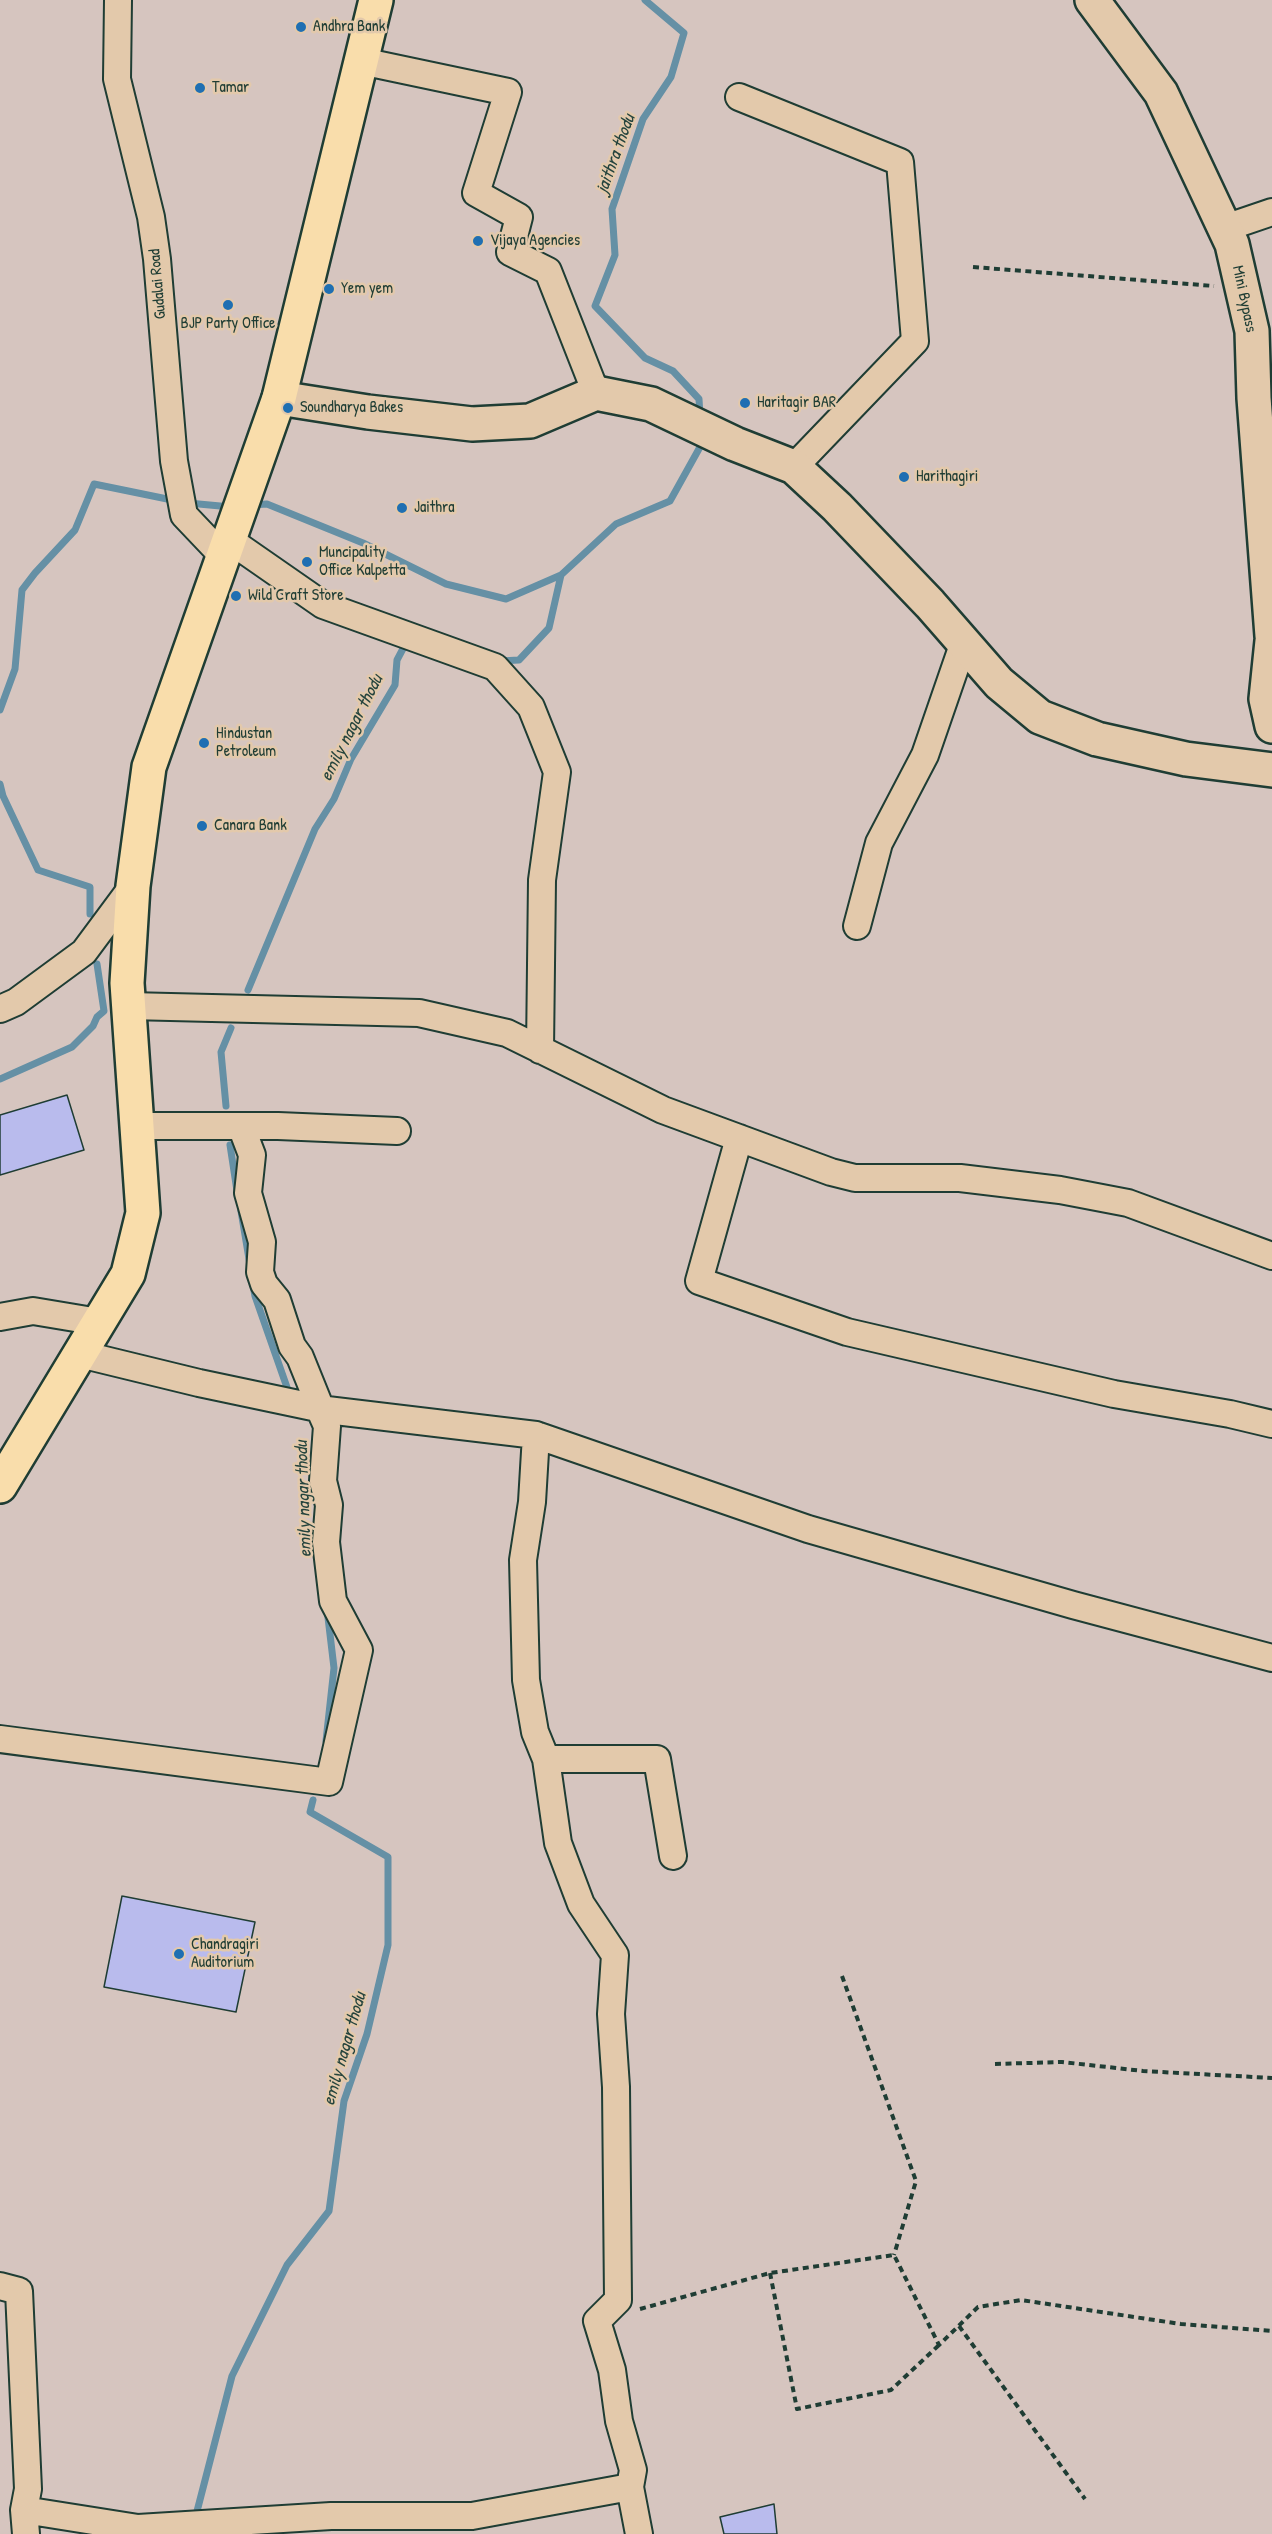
<!DOCTYPE html>
<html>
<head>
<meta charset="utf-8">
<style>
	body { margin:0 }
	canvas { display:block; background:#d6c5bf }
</style>
</head>
<body>
<canvas width="1272" height="2534"></canvas>
<script>
const ctx = document.querySelector('canvas').getContext('2d');
ctx.lineJoin = 'round';
const poly = rows => new Path2D(rows.map(r => 'M' + r).join(''));
function stroke(path, color, width, dash) { ctx.strokeStyle = color; ctx.lineWidth = width; ctx.lineCap = dash ? 'butt' : 'round'; ctx.setLineDash(dash || []); ctx.stroke(path); }
function paint(path, color) { ctx.fillStyle = color; ctx.fill(path, 'evenodd'); }
function label(font, color, halo, rows, align = 'center') {
  ctx.font = font + ' "Patrick Hand",sans-serif'; ctx.lineWidth = 5; ctx.setLineDash([]); ctx.textBaseline = 'middle'; ctx.strokeStyle = halo; ctx.fillStyle = color; for (const [text, x, y, turn = 0] of rows) {
    ctx.save(); ctx.translate(x, y); ctx.rotate((+turn || 0) * Math.PI / 180); ctx.textAlign = isNaN(turn) ? turn : align; if (halo) ctx.strokeText(text, 0, 0); ctx.fillText(text, 0, 0); ctx.restore();
  }
}
stroke(poly([
	[645,0,684,33,671,77,643,119,612,209,615,255,595,306,645,358,673,371,699,399,700,416],
	[188,503,231,507],
	[251,505,267,504,363,543,446,584,506,599,561,575,616,524,670,501,700,447,700,439],
	[500,661,519,660,549,628,561,575],
	[0,710,15,669,22,590,35,573,75,530,94,484,177,501],
	[0,784,3,796,38,870,90,887,90,914],
	[248,990,315,829,334,799,351,759,395,685,397,660,406,643,409,644],
	[0,1079,72,1047,93,1026,97,1017,104,1011,97,964],
	[226,1106,221,1052,231,1028],
	[230,1145,237,1191],
	[241,1211,250,1265],
	[253,1285,255,1296,290,1396],
	[326,1741,334,1668,327,1609],
	[195,2519,232,2376,287,2265,329,2211,344,2101,367,2034,388,1945,388,1857,310,1812,313,1800]
]), '#6590a5', 7);
const building = poly([
	[67,1095,84,1150,0,1175,0,1115,67,1095],
	[122,1896,255,1922,236,2012,104,1987,122,1896],
	[774,2504,777,2534,724,2534,720,2517,774,2504]
]);
paint(building, '#b9bbed');
stroke(building, '#1f3d34', 1.5);
const street = poly([
	[118,0,117,79,151,217,157,259,174,461,184,515,222,555],
	[361,61,508,92,476,193,519,217,510,252,548,271,596,393],
	[739,97,900,162,915,341,794,467],
	[1225,228,1272,212],
	[228,539,323,605,495,667,531,707,557,772,542,880,540,1050],
	[857,926,879,843,925,755,964,642],
	[129,1006,419,1013,507,1033,663,1110,831,1172,855,1178,960,1178,1060,1190,1128,1203,1272,1256],
	[0,1009,16,1002,84,952,133,886],
	[137,1126,278,1126,397,1131],
	[241,1126,252,1155,248,1193,262,1242,260,1272,264,1284,277,1300,292,1346,300,1357,321,1409],
	[739,1138,699,1281,847,1332,1114,1394,1230,1414,1272,1424],
	[0,1317,33,1311,99,1322],
	[80,1354,199,1383,327,1410,536,1435,808,1529,1073,1605,1272,1658],
	[536,1435,532,1502,523,1560,526,1680,535,1732,546,1759,657,1759,673,1856],
	[0,1739,329,1782,359,1650,333,1601,326,1542,329,1505,323,1481,327,1426,319,1408],
	[546,1759,558,1843,581,1904,615,1955,611,2014,616,2087,618,2300,597,2321,612,2370,619,2421,633,2470,630,2487,639,2534],
	[0,2286,19,2291,28,2489,24,2510,138,2528,331,2516,472,2516,630,2487],
	[24,2510,26,2534]
]);
const secondary = poly([
	[1092,0,1161,93,1232,244,1252,331,1254,398,1272,636],
	[279,398,368,412,472,424,530,421,596,393,651,404,735,444,794,467,837,507,930,604,999,683,1040,717,1097,739,1186,759,1272,770],
	[1272,641,1266,699,1272,726]
]);
const primary = poly([
	[0,1486,128,1274,143,1213,127,983,133,886,149,767,279,398,376,0]
]);
stroke(street, '#1f3d34', 30);
stroke(secondary, '#1f3d34', 38);
stroke(primary, '#1f3d34', 38);
stroke(poly([
	[973,267,1214,286],
	[842,1976,916,2181,894,2255],
	[995,2064,1062,2062,1143,2071,1272,2078],
	[770,2273,797,2409,891,2390,939,2345],
	[640,2309,770,2273,894,2255,939,2345,978,2307,1021,2300,1181,2324,1272,2331],
	[959,2326,1085,2499]
]), '#1f3d34', 4, [6, 4.5]);
stroke(street, '#e3c9ab', 26);
stroke(secondary, '#e3c9ab', 33);
stroke(primary, '#f9ddab', 33);
for (const [x, y, r, color] of [
	[301,27,6,"#1f6fb2"],
	[200,88,6,"#1f6fb2"],
	[478,241,6,"#1f6fb2"],
	[329,289,6,"#1f6fb2"],
	[228,305,6,"#1f6fb2"],
	[745,403,6,"#1f6fb2"],
	[288,408,6,"#1f6fb2"],
	[904,477,6,"#1f6fb2"],
	[402,508,6,"#1f6fb2"],
	[307,562,6,"#1f6fb2"],
	[236,596,6,"#1f6fb2"],
	[204,743,6,"#1f6fb2"],
	[202,826,6,"#1f6fb2"],
	[179,1954,6,"#1f6fb2"]
]) { const dot = new Path2D(); dot.arc(x, y, r, 0, 2 * Math.PI); ctx.fillStyle = color; ctx.fill(dot); stroke(dot, '#e3c9ab', 2); }
label('16px', '#1f3d34', '#e3c9ab', [
	["Andhra Bank",313,27],
	["Tamar",212,88],
	["Vijaya Agencies",490,241],
	["Yem yem",341,289],
	["BJP Party Office",228,324,"center"],
	["Haritagir BAR",757,403],
	["Soundharya Bakes",300,408],
	["Harithagiri",916,477],
	["Jaithra",414,508],
	["Muncipality",319,553],
	["Office Kalpetta",319,571],
	["Wild Craft Store",248,596],
	["Hindustan",216,734],
	["Petroleum",216,752],
	["Canara Bank",214,826],
	["Chandragiri",191,1945],
	["Auditorium",191,1963]
], 'left');
label('16px', '#1f3d34', '#e3c9ab', [
	["Gudalai Road",158,284,-95],
	["Mini Bypass",1244,299,78]
]);
label('italic 18px', '#25443d', '#e3c9ab', [
	["jaithra thodu",616,154,-70],
	["emily nagar thodu",352,728,-63],
	["emily nagar thodu",304,1499,-92],
	["emily nagar thodu",345,2049,-74]
]);
</script>
</body>
</html>
